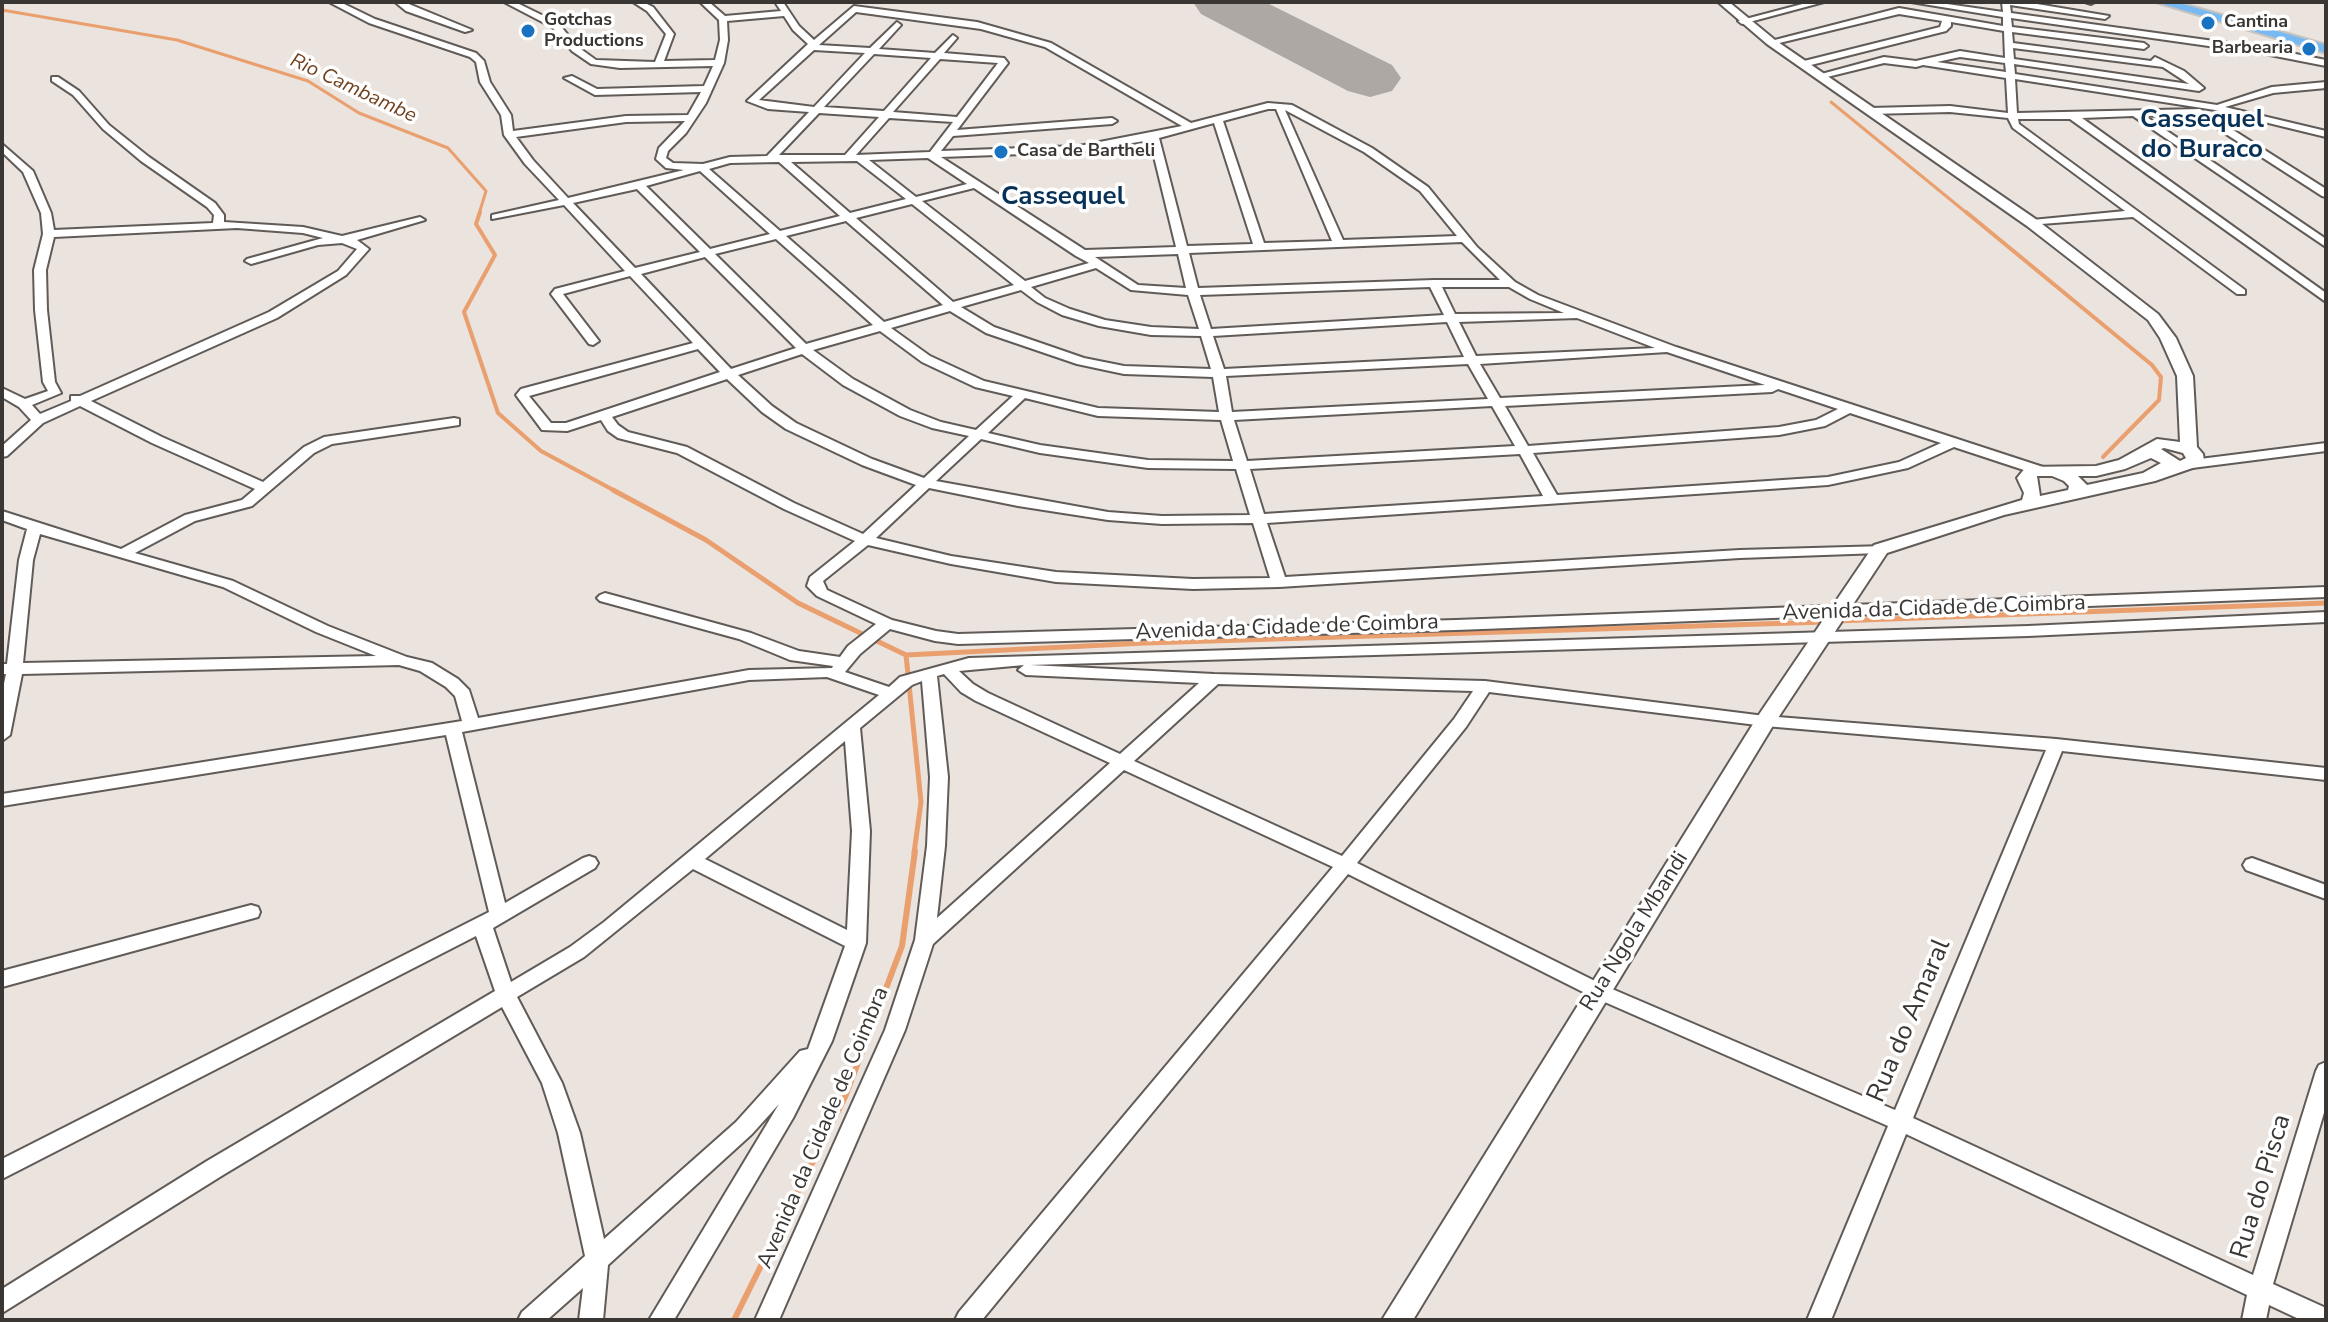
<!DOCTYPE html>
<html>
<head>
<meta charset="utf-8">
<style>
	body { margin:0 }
	#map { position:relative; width:2328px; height:1322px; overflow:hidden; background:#eae3de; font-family:"Nunito Sans",sans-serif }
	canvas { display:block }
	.frame { position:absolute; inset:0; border:4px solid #393634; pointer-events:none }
</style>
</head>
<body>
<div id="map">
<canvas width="2328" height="1322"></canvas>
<div class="frame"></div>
</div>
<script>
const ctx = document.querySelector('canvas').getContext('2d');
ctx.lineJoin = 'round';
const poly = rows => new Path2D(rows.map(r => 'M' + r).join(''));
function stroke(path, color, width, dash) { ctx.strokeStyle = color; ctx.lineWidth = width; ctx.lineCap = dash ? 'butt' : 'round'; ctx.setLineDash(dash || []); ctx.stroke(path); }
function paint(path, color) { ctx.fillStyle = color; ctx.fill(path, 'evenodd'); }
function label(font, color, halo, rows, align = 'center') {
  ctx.font = font + ' "Nunito Sans",sans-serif'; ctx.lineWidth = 7; ctx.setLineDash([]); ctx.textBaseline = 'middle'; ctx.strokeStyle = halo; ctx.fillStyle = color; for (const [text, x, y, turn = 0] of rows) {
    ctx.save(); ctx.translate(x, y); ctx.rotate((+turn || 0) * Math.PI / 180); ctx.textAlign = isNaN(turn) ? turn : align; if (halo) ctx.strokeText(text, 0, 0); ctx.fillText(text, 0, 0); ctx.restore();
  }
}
stroke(poly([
	[2,10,177,40,308,81,359,113,448,148,486,191,479,214],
	[1831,102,1968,214]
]), '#ea9f6e', 3);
stroke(poly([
	[480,212,476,224,495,255,464,312,498,413,541,451,617,492],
	[1966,212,2152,365,2161,377,2159,400,2103,457]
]), '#ea9f6e', 4);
stroke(poly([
	[613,490,706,540,798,603,906,655,1145,643,1826,622],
	[1836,621,2326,603],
	[906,655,921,802,914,853]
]), '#ea9f6e', 5);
stroke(poly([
	[734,1320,845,1097,902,946,915,851]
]), '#ea9f6e', 6);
paint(poly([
	[1193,2,1265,2,1392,65,1401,78,1392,91,1370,97,1348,91,1201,14,1193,2]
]), '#aea8a4');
const minor = poly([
	[329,2,340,2,375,19,476,53,484,61,490,82,511,115,513,131,626,116,688,115,701,92,595,95,564,78,572,76,597,89,704,86,713,66,620,68,591,64,572,51,552,27,504,2,515,2,558,23,578,47,596,60,655,62,666,34,647,11,633,2,643,2,653,7,674,34,664,61,715,60,720,40,719,20,700,2,709,2,725,16,781,11,775,2,783,2,799,26,814,40,854,6,977,22,1051,43,1191,123,1268,103,1292,105,1372,148,1428,187,1477,247,1515,282,1538,295,1676,347,2043,467,2045,470,2038,474,2033,473,1954,447,1908,468,1828,485,1267,523,1285,577,1740,550,1885,546,1887,549,1880,553,1740,558,1279,587,1193,589,1056,582,951,564,868,545,823,581,827,590,892,620,936,631,958,634,1456,620,2326,587,2326,597,1456,630,958,644,935,641,890,629,860,654,845,672,889,687,900,677,969,658,2028,626,2326,612,2326,622,2028,636,1030,665,1214,674,1485,681,1765,716,2056,739,2326,768,2326,780,2062,751,1913,1118,2253,1275,2316,1071,2319,1065,2326,1062,2326,1106,2273,1284,2326,1308,2326,1320,2301,1320,2269,1305,2266,1320,2242,1320,2247,1295,1906,1134,1831,1320,1807,1320,1888,1126,1591,996,1348,874,982,1320,955,1320,959,1312,1333,867,1124,770,933,944,905,1030,779,1320,755,1320,885,1030,915,940,927,846,930,777,922,681,912,685,860,728,870,831,866,943,832,1041,793,1118,674,1320,649,1320,779,1104,752,1134,608,1265,603,1320,579,1320,583,1288,547,1320,518,1320,522,1312,585,1256,558,1133,542,1083,502,1007,223,1175,2,1313,2,1289,207,1161,495,991,476,936,2,1179,2,1159,489,912,446,735,2,806,2,794,462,721,455,696,446,687,420,671,399,665,22,674,10,735,2,741,2,693,6,674,2,674,2,664,7,664,19,560,27,529,2,520,2,511,121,549,185,515,242,500,255,489,152,443,80,406,43,423,7,456,2,457,2,446,31,420,19,407,2,397,2,388,25,399,48,391,43,382,35,310,34,270,43,234,41,213,23,172,2,152,2,144,33,171,51,213,54,230,213,223,214,215,207,207,141,161,103,129,73,95,52,81,52,77,58,77,79,91,109,125,149,157,215,203,224,215,224,222,303,227,342,236,420,217,425,220,357,240,369,249,346,275,277,318,91,401,162,437,263,482,304,447,324,437,454,418,459,419,459,425,332,444,314,453,252,506,195,521,135,553,233,581,328,626,407,657,432,663,458,679,469,690,478,718,749,670,832,668,833,666,790,660,739,639,600,601,597,598,600,595,605,593,751,633,799,651,840,657,848,646,876,624,817,596,807,586,810,577,855,541,784,509,677,453,618,438,608,431,601,420,567,431,542,430,516,395,521,389,693,343,630,276,563,294,599,341,593,345,589,344,551,294,555,289,625,271,564,205,492,219,492,215,559,200,525,164,504,135,501,115,480,82,476,62,470,57,369,23,329,2],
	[856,12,981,29,1045,47,1182,126,1079,146,941,151,953,136,1112,124,1117,121,1112,118,957,130,1008,63,1004,58,944,53,957,38,953,35,935,53,879,49,901,25,897,22,870,48,819,45,856,12],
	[784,16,793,30,808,44,747,101,768,109,809,112,767,156,730,157,703,164,673,163,666,158,668,151,686,133,706,103,724,63,728,40,727,21,784,16],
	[814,50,865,53,814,107,759,100,814,50],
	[874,54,931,58,884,111,824,107,874,54],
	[940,59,998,63,957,117,893,112,940,59],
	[1268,109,1276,109,1332,241,1264,243,1223,121,1268,109],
	[1285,110,1364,152,1420,191,1457,236,1343,240,1285,110],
	[819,113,879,117,845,155,779,155,819,113],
	[889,118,953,122,930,152,856,155,889,118],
	[685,121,659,148,656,159,666,168,684,170,568,198,533,160,516,137,626,122,685,121],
	[1214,123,1253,244,1187,246,1159,138,1214,123],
	[1150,140,1176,247,1085,250,941,157,1079,152,1150,140],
	[928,158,967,184,916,197,869,160,928,158],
	[857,161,906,199,850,213,791,162,857,161],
	[779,162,840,216,780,231,709,169,730,163,779,162],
	[700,171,770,234,710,249,646,186,700,171],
	[974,188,1076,256,1089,263,1025,281,922,201,974,188],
	[637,189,700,252,635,268,573,203,637,189],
	[912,204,1014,285,953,302,856,218,912,204],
	[846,221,943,305,884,322,786,236,846,221],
	[237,228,303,233,323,238,247,259,245,261,251,264,318,245,342,243,357,249,338,271,269,312,80,396,71,396,71,401,40,414,32,405,61,393,55,382,47,310,46,270,54,237,237,228],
	[776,239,873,325,806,344,715,254,776,239],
	[1462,242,1500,280,1434,280,1198,288,1189,253,1462,242],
	[1178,254,1186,288,1138,285,1095,257,1178,254],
	[705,257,796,348,731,369,641,274,705,257],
	[1096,268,1131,290,1188,295,1199,329,1151,327,1105,320,1070,309,1045,298,1031,287,1096,268],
	[1430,287,1444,315,1211,329,1200,295,1430,287],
	[1442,287,1509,287,1530,299,1564,313,1455,314,1442,287],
	[1021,290,1037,302,1062,315,1099,326,1151,335,1201,336,1211,369,1124,366,1084,358,994,327,961,307,1021,290],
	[950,311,986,333,1077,364,1124,374,1213,377,1219,412,1098,408,984,381,930,356,891,328,950,311],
	[1577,318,1655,348,1476,356,1459,322,1577,318],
	[1447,322,1464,357,1224,369,1213,336,1447,322],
	[880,331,922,362,975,387,1013,396,976,430,941,422,910,410,853,379,813,350,880,331],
	[698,349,720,372,566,423,551,423,529,396,698,349],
	[1667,352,1765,385,1500,398,1480,364,1667,352],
	[802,354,843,385,900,416,932,428,969,436,924,478,872,459,796,423,772,406,738,375,802,354],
	[1468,364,1488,399,1232,412,1226,376,1468,364],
	[727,379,762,412,786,429,862,465,916,485,863,534,794,503,687,447,628,432,618,425,612,417,727,379],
	[1778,389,1838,409,1816,420,1779,427,1528,446,1505,406,1772,392,1778,389],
	[1025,398,1098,416,1221,420,1233,461,1148,460,1040,445,988,433,1025,398],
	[1492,406,1515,446,1247,461,1234,420,1492,406],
	[1850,413,1941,443,1899,462,1828,477,1557,495,1533,453,1779,435,1825,426,1850,413],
	[981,439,1040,453,1148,468,1236,469,1250,515,1162,516,1108,512,936,481,981,439],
	[1520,454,1543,496,1264,514,1250,469,1520,454],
	[929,488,1018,506,1108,520,1162,524,1253,523,1270,578,1193,579,1056,572,951,556,876,538,929,488],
	[40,534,223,587,316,632,376,656,23,663,33,560,40,534],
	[1024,665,1018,670,1026,675,1199,683,1120,754,988,693,973,684,959,671,1024,665],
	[944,674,961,692,976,701,1110,763,937,918,945,846,948,777,937,676,944,674],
	[827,677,879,695,604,922,570,947,511,982,493,928,595,868,598,863,595,858,589,856,583,858,505,903,462,732,749,680,827,677],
	[1218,684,1473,691,1454,719,1342,856,1134,761,1218,684],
	[1489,692,1765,726,2046,750,1895,1110,1605,986,1357,863,1466,727,1489,692],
	[845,741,852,831,847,930,705,859,845,741],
	[693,869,845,946,808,1049,800,1051,736,1122,604,1239,580,1133,562,1083,517,997,584,957,693,869],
	[395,2,404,2,472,30,465,32,406,11,395,2],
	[1810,2,1824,2,1742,24,1738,21,1810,2],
	[1911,2,1933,2,2003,12,2002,2,2025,2,2109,16,2105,19,2010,5,2011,13,2265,48,2326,60,2326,66,2265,54,2011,18,2012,27,2144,43,2148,46,2144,49,2012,32,2013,43,2151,61,2155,57,2184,71,2204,88,2199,91,2014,64,2015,74,2217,105,2272,87,2326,82,2326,88,2273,93,2225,107,2326,131,2326,137,2215,110,2015,79,2017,113,2200,109,2326,189,2326,197,2322,196,2195,114,2145,116,2326,239,2326,247,2133,116,2082,118,2326,293,2326,302,2070,119,2018,119,2019,124,2245,290,2245,294,2237,294,2133,217,2028,225,2028,221,2032,220,2125,211,2013,128,2008,118,1950,112,1870,114,1865,111,1870,108,1950,106,2008,113,2006,78,1923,65,1916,67,1884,63,1819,79,1814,76,1884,57,1916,61,1960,51,2005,58,2004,31,1951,22,1951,26,1946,31,1803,67,1798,64,1800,62,1940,27,1942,21,1899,14,1771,45,1767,42,1899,8,2003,26,2003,17,1911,2],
	[2013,48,2163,67,2189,84,2014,59,2013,48],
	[1960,57,2005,63,2006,72,1937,62,1960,57],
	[2085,2,2095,2,2091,4,2085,2],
	[2326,443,2326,451,2192,468,2185,464,2192,460,2326,443],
	[2252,858,2326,885,2326,899,2246,870,2243,865,2246,860,2252,858],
	[251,905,258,907,260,912,258,917,2,987,2,971,251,905]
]);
const tertiary = poly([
	[1718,2,1729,2,1775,40,2037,220,2158,314,2176,338,2193,376,2197,447,2203,454,2204,461,2201,465,2155,481,2004,515,1887,553,1774,724,1413,1320,1382,1320,1758,716,1874,545,2022,500,2024,493,2017,478,2026,467,2096,466,2119,460,2157,439,2180,442,2177,376,2160,338,2148,320,2027,226,1767,44,1718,2],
	[2164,448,2183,453,2186,458,2180,461,2161,449,2164,448],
	[2151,458,2161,463,2143,473,2087,485,2078,476,2096,476,2125,469,2151,458],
	[2037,476,2052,476,2064,481,2069,486,2068,490,2040,496,2037,476]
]);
const primary = poly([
	[2156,2,2176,2,2326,45,2326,53,2156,2]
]);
stroke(minor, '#615b58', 4);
stroke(tertiary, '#615b58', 4);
stroke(primary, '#c4c3c2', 4);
paint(minor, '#fff');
paint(tertiary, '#fff');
paint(primary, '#77b9f0');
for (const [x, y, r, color] of [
	[2208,23,8,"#1872bf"],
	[528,31,8,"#1872bf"],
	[2309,49,8,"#1872bf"],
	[1001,152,8,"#1872bf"]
]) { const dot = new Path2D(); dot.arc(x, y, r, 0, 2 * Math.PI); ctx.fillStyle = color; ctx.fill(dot); stroke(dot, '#fff', 3); }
label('bold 18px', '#393634', '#fff', [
	["Gotchas",544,21],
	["Productions",544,42],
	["Cantina",2224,23],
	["Barbearia",2293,49,"right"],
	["Casa de Bartheli",1017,152]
], 'left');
label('italic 20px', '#71401d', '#fff', [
	["Rio Cambambe",353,89,25]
]);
label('22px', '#393634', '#fff', [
	["Avenida da Cidade de Coimbra",1934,609,-2],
	["Avenida da Cidade de Coimbra",1287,628,-2],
	["Rua Ngola Mbandi",1635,932,-58],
	["Avenida da Cidade de Coimbra",824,1128,-67]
]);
label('bold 26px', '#073156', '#fff', [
	["Cassequel",2202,121],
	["do Buraco",2202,151],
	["Cassequel",1063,198]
]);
label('26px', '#393634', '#fff', [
	["Rua do Amaral",1910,1021,-67],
	["Rua do Pisca",2262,1187,-73]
]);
</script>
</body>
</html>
